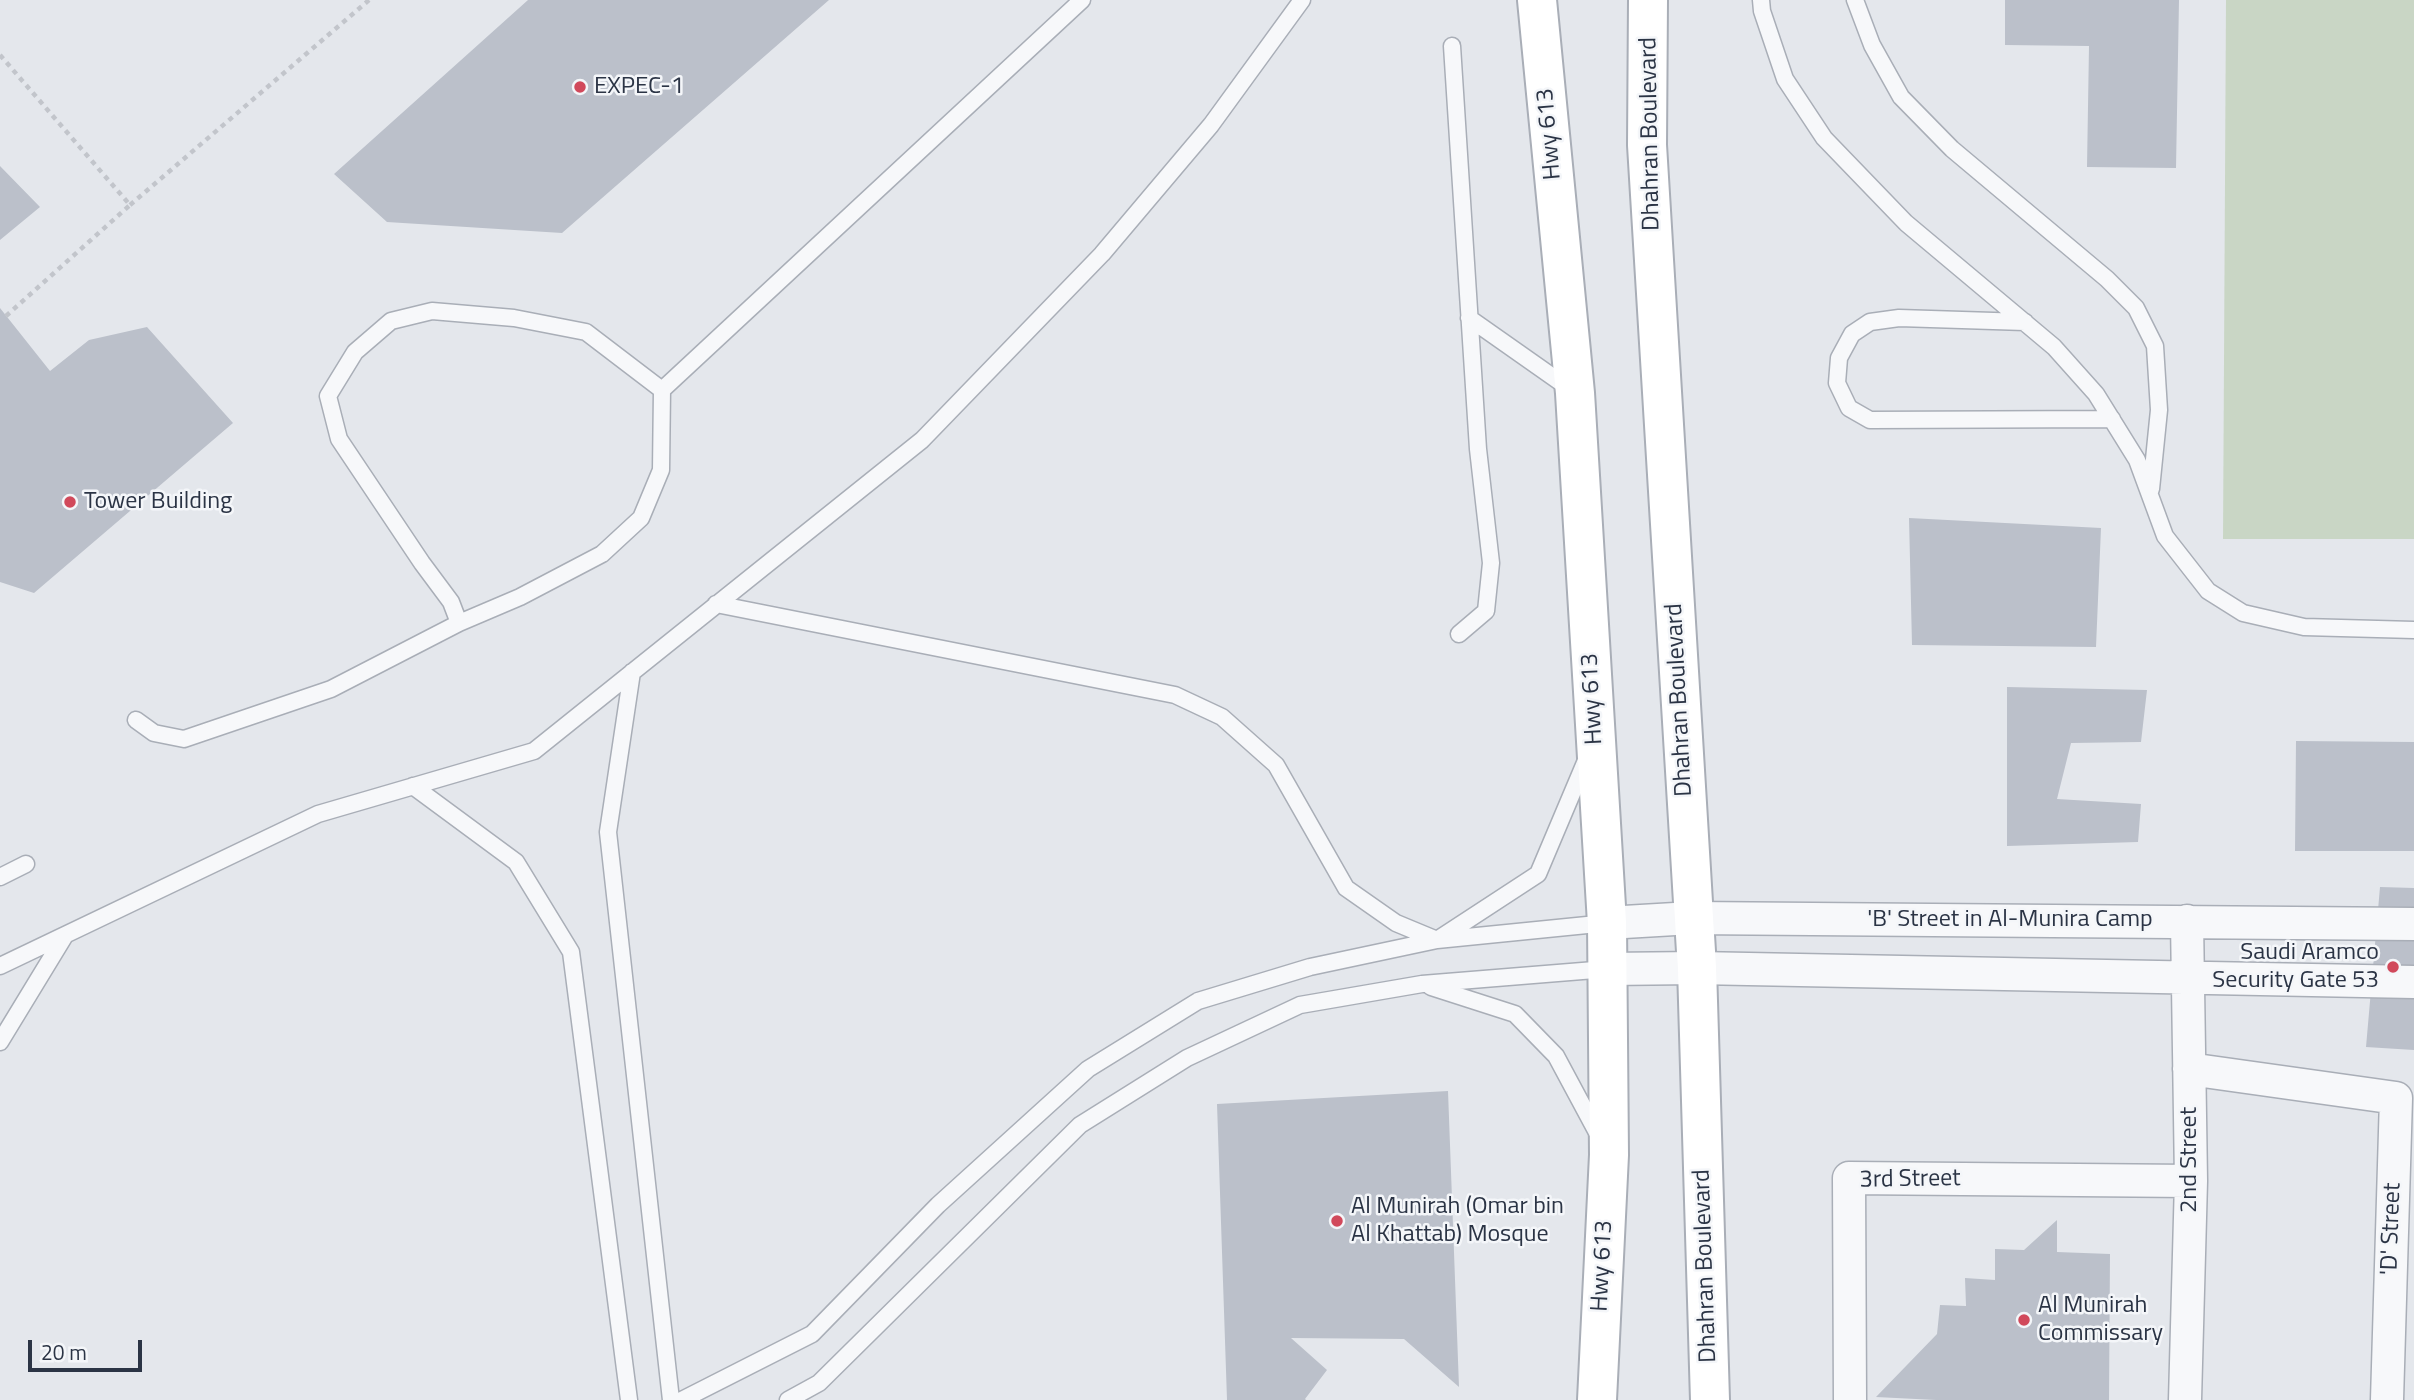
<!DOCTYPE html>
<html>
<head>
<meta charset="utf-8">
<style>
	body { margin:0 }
	#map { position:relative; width:2414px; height:1400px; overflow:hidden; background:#e4e7ec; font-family:"Titillium Web",sans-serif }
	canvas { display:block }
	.scale { position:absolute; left:28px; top:1340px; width:114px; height:32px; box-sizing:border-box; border:4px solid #2b3445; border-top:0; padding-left:9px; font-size:21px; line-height:24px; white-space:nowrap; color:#2b3445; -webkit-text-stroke:5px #f4f6f9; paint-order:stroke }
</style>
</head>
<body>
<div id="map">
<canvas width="2414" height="1400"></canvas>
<div class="scale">20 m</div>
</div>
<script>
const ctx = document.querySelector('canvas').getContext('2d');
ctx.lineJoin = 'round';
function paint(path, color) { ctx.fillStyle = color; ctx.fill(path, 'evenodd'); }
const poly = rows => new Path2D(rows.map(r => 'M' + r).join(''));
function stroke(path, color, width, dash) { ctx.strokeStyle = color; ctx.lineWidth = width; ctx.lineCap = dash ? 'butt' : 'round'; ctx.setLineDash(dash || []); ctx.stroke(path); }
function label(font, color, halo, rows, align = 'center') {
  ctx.font = font + ' "Titillium Web",sans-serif'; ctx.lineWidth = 5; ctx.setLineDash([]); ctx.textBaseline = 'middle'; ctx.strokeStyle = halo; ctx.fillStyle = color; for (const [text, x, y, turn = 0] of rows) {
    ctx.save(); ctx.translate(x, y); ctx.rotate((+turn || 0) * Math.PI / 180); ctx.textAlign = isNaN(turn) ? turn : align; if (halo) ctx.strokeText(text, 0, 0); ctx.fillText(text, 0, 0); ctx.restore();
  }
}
paint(poly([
	[2226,0,2414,0,2414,539,2223,539]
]), '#c9d6c5');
paint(poly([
	[528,0,829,0,562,233,387,222,334,174],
	[2005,0,2179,0,2176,168,2087,167,2089,46,2005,45],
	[0,166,40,207,0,240],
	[0,308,50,371,89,340,147,327,233,423,34,593,0,582],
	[1909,518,2101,528,2096,647,1912,645],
	[2007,687,2147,690,2141,742,2071,743,2057,799,2141,804,2138,842,2007,846],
	[2296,741,2414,742,2414,851,2295,851],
	[2380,887,2414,888,2414,1050,2366,1047],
	[1448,1091,1459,1387,1404,1339,1291,1338,1327,1370,1305,1399,1306,1400,1227,1400,1217,1104],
	[2057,1220,2057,1252,2110,1254,2109,1400,1936,1400,1876,1397,1937,1334,1940,1305,1966,1306,1965,1278,1995,1280,1995,1249,2024,1250]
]), '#bbc0ca');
const lane = poly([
	[1761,0,1762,11,1785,79,1824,138,1906,223,2054,347,2096,394,2137,460,2165,536,2208,591,2243,613,2304,627,2414,630],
	[1855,0,1872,45,1901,97,1952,149,2107,279,2136,308,2155,346,2159,410,2151,489],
	[1452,46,1478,449,1491,563,1486,611,1459,634],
	[1469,318,1570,389],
	[2025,322,1899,318,1870,322,1852,334,1839,358,1837,383,1849,408,1870,420,2112,419],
	[716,604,1175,695,1222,717,1276,765,1346,888,1396,923,1437,940,1538,874,1587,758],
	[459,623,451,602,422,563,339,439,328,396,355,352,391,321,432,311,514,318,586,332,662,390],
	[632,672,608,832,671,1400],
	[136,720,154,733,184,739,331,689,459,623,520,597,602,554,641,518,661,470,662,390,1082,0],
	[413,786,516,862,571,952,629,1400],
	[0,877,26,864],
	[0,966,318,814,534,751,922,440,1102,254,1211,125,1302,0],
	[1431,987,1515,1014,1556,1056,1600,1138],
	[0,1042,64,937],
	[682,1400,812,1334,938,1205,1088,1069,1198,1001,1310,967,1437,940,1607,923],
	[788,1400,819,1383,1080,1125,1187,1058,1300,1005,1422,984,1607,969]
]);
const street = poly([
	[1607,923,1692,918,2414,924],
	[1607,969,1697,968,2414,982],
	[2189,1069,2396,1098,2387,1400],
	[1850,1400,1849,1178,2191,1181],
	[2185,1400,2191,1181,2187,921]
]);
const secondary = poly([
	[1537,0,1575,393,1607,923,1609,1155,1597,1400],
	[1648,0,1647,145,1697,968,1710,1400]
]);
stroke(lane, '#a9aeb7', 19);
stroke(street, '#a9aeb7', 35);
stroke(secondary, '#a9aeb7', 42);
stroke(poly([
	[0,55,130,205,6,316],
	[130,205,369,0]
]), '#c2c5cb', 4.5, [5, 5]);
stroke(lane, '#f7f8fa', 16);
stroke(street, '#f7f8fa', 32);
stroke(secondary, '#fff', 38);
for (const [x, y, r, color] of [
	[580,87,7,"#d1495b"],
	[70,502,7,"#d1495b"],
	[2393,967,7,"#d1495b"],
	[1337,1221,7,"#d1495b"],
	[2024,1320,7,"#d1495b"]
]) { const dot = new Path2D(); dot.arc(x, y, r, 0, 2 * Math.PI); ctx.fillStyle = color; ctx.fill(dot); stroke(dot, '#f4f6f9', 2.5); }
label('24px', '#2b3445', '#f4f6f9', [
	["EXPEC-1",594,87],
	["Tower Building",84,502],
	["Saudi Aramco",2379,953,"right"],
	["Security Gate 53",2379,981,"right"],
	["Al Munirah (Omar bin",1351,1207],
	["Al Khattab) Mosque",1351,1235],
	["Al Munirah",2038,1306],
	["Commissary",2038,1334]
], 'left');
label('24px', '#2b3445', '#f4f6f9', [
	["Hwy 613",1550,134,-95],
	["Dhahran Boulevard",1651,134,-91],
	["Hwy 613",1593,699,-93],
	["Dhahran Boulevard",1680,700,-93],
	["'B' Street in Al-Munira Camp",2010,920],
	["2nd Street",2190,1160,-90],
	["3rd Street",1910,1180,-1],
	["'D' Street",2392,1229,-88],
	["Hwy 613",1603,1266,-87],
	["Dhahran Boulevard",1706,1266,-92]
]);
</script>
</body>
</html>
